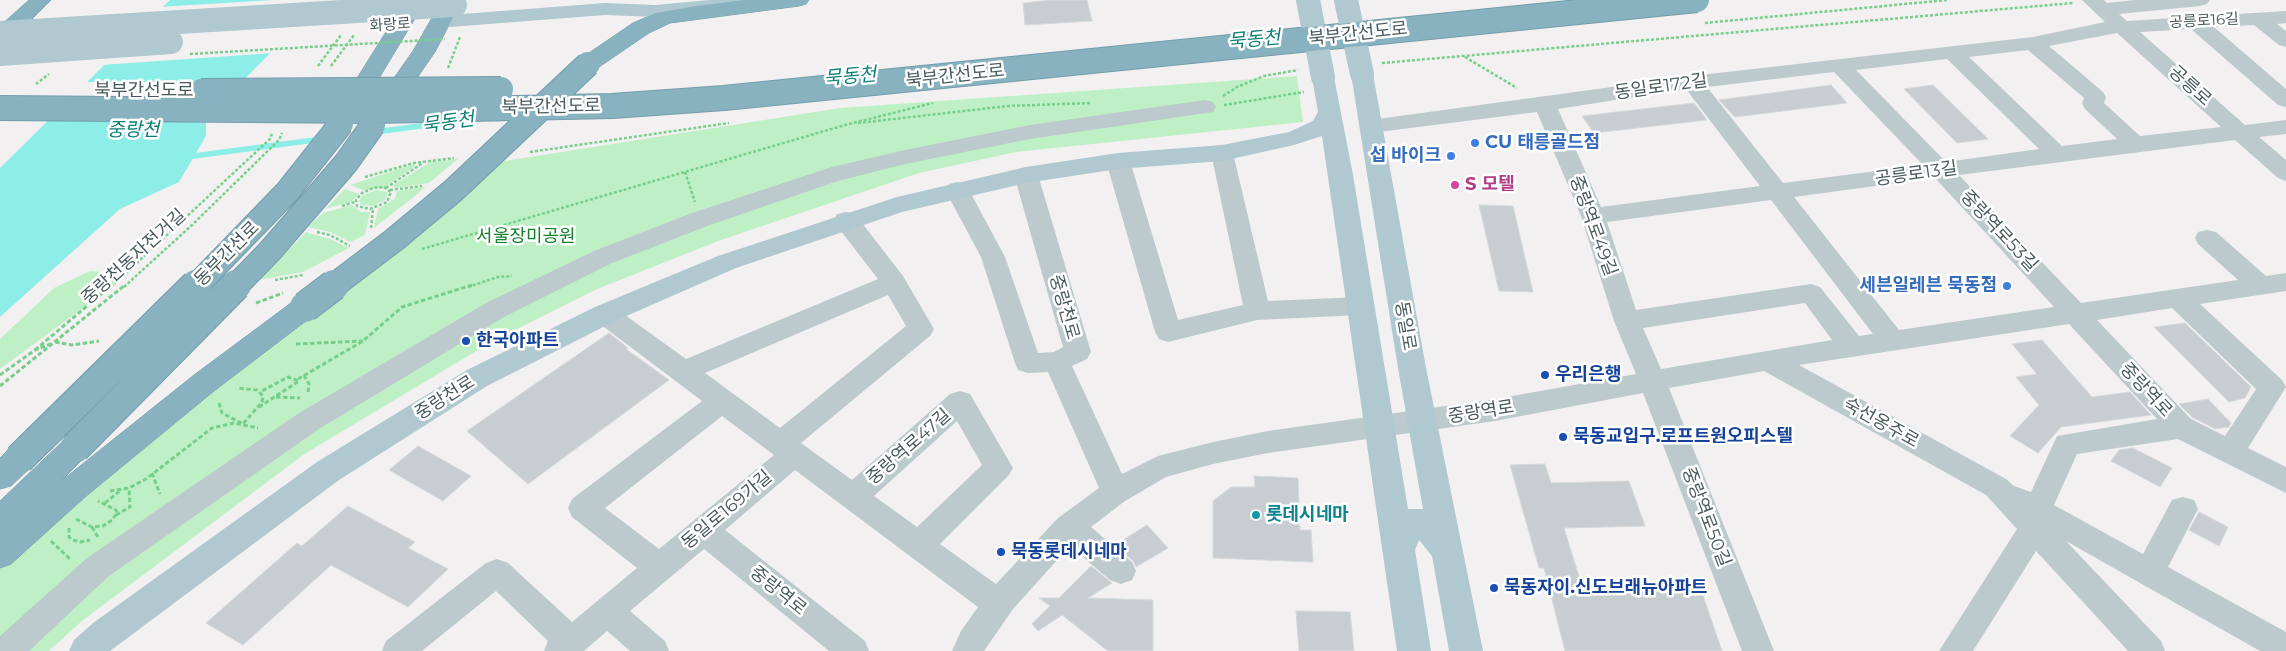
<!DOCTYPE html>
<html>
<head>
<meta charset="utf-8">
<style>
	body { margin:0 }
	canvas { display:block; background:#f3f0f1 }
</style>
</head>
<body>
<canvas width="2286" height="651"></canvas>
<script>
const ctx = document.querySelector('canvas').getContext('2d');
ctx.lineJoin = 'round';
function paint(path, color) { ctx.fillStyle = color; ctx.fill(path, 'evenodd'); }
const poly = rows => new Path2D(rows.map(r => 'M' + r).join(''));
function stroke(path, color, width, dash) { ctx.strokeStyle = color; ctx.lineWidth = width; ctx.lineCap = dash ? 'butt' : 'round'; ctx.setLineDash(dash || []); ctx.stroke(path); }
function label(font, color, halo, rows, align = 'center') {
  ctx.font = font + ' Montserrat,"Noto Sans KR",sans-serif'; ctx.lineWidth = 5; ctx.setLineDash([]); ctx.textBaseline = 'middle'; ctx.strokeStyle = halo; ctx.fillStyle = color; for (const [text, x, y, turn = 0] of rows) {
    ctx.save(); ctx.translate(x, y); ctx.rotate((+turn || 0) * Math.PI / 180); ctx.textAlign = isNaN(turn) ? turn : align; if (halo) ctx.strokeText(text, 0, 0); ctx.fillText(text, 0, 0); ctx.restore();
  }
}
paint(poly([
	[1297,76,1303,122,1016,152,919,173,721,240,597,289,493,341,306,453,82,621,49,651,0,651,0,565,492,163,840,108],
	[458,159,429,183,395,188,392,186,430,162],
	[414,164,415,166,385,187,363,190,350,185],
	[425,187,415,196,374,228,378,209,395,199,397,191],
	[345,189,359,194,351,202,325,209],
	[376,190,387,192,388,194,385,200,373,206,361,205,359,201,363,195],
	[352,205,361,212,370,212,365,235,350,242,330,232,308,227,323,213],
	[306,232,330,239,349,248,303,272,259,280],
	[90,271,129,274,0,369,0,339,54,288]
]), '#bff0c5');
paint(poly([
	[170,0,323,0,206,118,206,136,179,182,120,209,0,317,0,168]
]), '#8ceee7');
paint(poly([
	[273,0,326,0,274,53,101,65,159,7],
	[83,82,246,82,214,114,51,115]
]), '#f3f0f1');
stroke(poly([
	[375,132,465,120],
	[186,157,322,139]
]), '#8ceee7', 5.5);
const building = poly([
	[1052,0,1087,0,1092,21,1025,25,1023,3,1052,0],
	[1831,85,1847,103,1735,117,1719,100,1831,85],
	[1933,85,1988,139,1957,143,1904,89,1933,85],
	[1694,103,1707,120,1594,133,1582,116,1694,103],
	[1479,205,1513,206,1533,292,1499,291,1479,205],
	[2185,323,2251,387,2245,398,2229,402,2154,327,2185,323],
	[609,333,628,348,626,349,669,380,528,484,467,431,609,333],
	[2042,340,2092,397,2130,392,2151,415,2061,427,2038,453,2010,436,2039,405,2016,377,2037,374,2012,344,2042,340],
	[2208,399,2231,423,2229,427,2215,429,2192,417,2179,404,2208,399],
	[418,446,471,476,443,501,389,470,418,446],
	[2133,448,2172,468,2160,487,2111,461,2119,450,2133,448],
	[1545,464,1551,483,1629,481,1645,526,1564,528,1582,586,1699,584,1722,651,1565,651,1544,568,1539,568,1510,465,1545,464],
	[1254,476,1298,478,1300,530,1311,530,1313,562,1213,558,1213,501,1231,487,1255,487,1254,476],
	[348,506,415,542,408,548,448,569,408,607,331,565,243,645,206,623,297,543,302,546,348,506],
	[2199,512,2228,527,2219,546,2189,530,2199,512],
	[1147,525,1168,548,1136,567,1133,561,1115,545,1147,525],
	[1091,566,1112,583,1088,598,1153,600,1153,651,1108,651,1062,615,1038,631,1032,624,1050,606,1039,598,1059,598,1091,566],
	[1296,611,1350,612,1354,651,1299,651,1296,611]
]);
paint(building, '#c7cdd0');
stroke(building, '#d4d9dc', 1);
const highway = poly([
	[29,0,51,0,8,43,0,45,0,26,29,0],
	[406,0,426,0,357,115,349,117,341,115,337,110,406,0],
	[442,0,462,0,435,52,392,114,384,116,376,114,372,109,413,51,442,0],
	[745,0,809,0,806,4,799,6,670,23,649,33,596,69,588,71,580,69,577,64,580,59,633,23,656,13,696,6,745,0],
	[305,297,315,300,319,307,315,314,214,391,85,497,11,564,0,568,0,501,64,440,75,436,86,440,90,448,86,456,60,482,194,375,295,300,305,297],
	[19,447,30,450,34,459,30,468,11,486,0,489,0,458,8,450,19,447]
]);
stroke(highway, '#739dab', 1);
stroke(poly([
	[1705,23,1947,0],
	[1465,57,1517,88],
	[1382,63,2073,3],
	[318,66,341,35],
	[331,66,354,35],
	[448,68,460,37],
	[36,84,49,74],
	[1223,96,1237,87,1264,76,1298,70],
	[1224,105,1304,92],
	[858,123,1008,106,1091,103],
	[530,152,729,123],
	[685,172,695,202],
	[365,177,414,163,454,158],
	[384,187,391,192,387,202,370,209,357,206,356,200,362,193,373,188,384,187],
	[386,188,424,162],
	[390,190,422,186],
	[342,206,355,202],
	[371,228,373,209],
	[317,232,330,235,350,246],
	[422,249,845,125,933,103],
	[275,280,303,275],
	[111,287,271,138,272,132],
	[124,287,192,225,279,140,282,133],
	[468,287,498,277,512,276]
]), '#76cf8b', 2.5, [3, 2]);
stroke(poly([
	[256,303,283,293],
	[55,342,72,345,99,341],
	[296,344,363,341],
	[35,350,112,285],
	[0,375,35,350,53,343],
	[304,375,309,384,308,393],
	[298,379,363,341,402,307,472,285],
	[0,386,125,285],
	[276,397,300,398],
	[219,403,222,413,243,424,262,402,263,396,257,390,237,388],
	[259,407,299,381,288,377,260,392],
	[152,473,160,494],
	[110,491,129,488,146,479,212,428,234,423,258,428],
	[105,503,121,490],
	[116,515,130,507,129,488],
	[76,519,92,527,103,526,112,520,117,513,116,510,98,501],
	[92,527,98,537],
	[69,528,69,537,73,540,81,542,90,540],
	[51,541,70,559]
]), '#76cf8b', 3, [4.5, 2.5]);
paint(poly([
	[2082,0,2104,0,2107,3,2135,0,2210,0,2207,4,2200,6,2119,14,2127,21,2286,11,2286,23,2277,24,2286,31,2286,47,2279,45,2254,25,2214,27,2286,89,2286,107,2278,105,2191,29,2140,32,2245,125,2286,120,2286,134,2259,137,2286,160,2286,181,2278,178,2235,140,1959,175,2081,303,2238,280,2198,244,2195,238,2198,232,2207,230,2216,232,2266,276,2286,273,2286,291,2200,304,2282,380,2286,387,2248,448,2286,467,2286,493,2178,439,2077,454,2054,505,2143,554,2172,500,2183,497,2194,500,2198,509,2168,567,2286,632,2286,651,2260,651,2066,541,2161,641,2165,651,2128,651,2036,551,1973,651,1939,651,2017,529,1986,495,1764,371,1669,388,1774,651,1742,651,1643,393,1495,421,1268,453,1213,464,1166,477,1125,501,1091,527,1132,562,1136,571,1132,580,1121,584,1110,580,1070,546,1013,609,984,651,952,651,961,631,978,607,795,470,725,530,865,641,869,651,829,651,704,549,630,611,665,641,669,651,630,651,607,631,584,651,544,651,548,641,496,591,422,651,382,651,386,641,486,563,497,559,508,563,572,622,637,568,572,517,568,508,572,499,702,401,596,321,592,314,596,307,605,305,614,307,686,359,878,279,837,226,834,220,837,214,846,212,855,214,903,276,934,329,930,336,801,443,852,480,950,394,960,391,970,394,1013,468,1008,476,940,544,996,584,1058,518,1099,488,1048,372,1028,373,1018,370,1015,363,981,257,945,190,949,184,957,182,965,184,969,190,1005,257,1038,353,1054,352,1063,347,1014,175,1018,170,1026,167,1034,170,1038,175,1091,352,1087,359,1072,366,1122,474,1158,456,1213,442,1268,431,1495,399,1636,374,1614,321,1581,216,1537,112,1371,133,1363,131,1360,126,1363,121,1692,76,2033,37,2105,22,2082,0],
	[2117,33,2221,127,2140,136,2104,103,2106,97,2103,92,2049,46,2117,33],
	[2028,50,2084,98,2082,104,2085,109,2117,139,2062,146,1969,57,2028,50],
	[1947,59,2039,149,1946,162,1856,70,1947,59],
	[1834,72,1923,165,1783,183,1707,87,1834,72],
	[1686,89,1760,186,1601,207,1558,109,1686,89],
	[1935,178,2054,307,1899,330,1794,197,1935,178],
	[1771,200,1873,334,1859,336,1820,287,1811,284,1636,310,1607,222,1771,200],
	[888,295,906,326,780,428,705,373,888,295],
	[1805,303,1832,340,1661,369,1643,328,1805,303],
	[2172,308,2256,389,2225,436,2191,419,2097,320,2172,308],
	[2069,324,2157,419,2057,436,2031,492,2014,486,2006,479,1799,365,2069,324],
	[722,416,774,455,659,549,605,508,722,416],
	[957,421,982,465,917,527,874,496,957,421],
	[1205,100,1213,102,1216,107,1213,112,1030,139,905,164,838,181,710,225,612,263,504,317,319,429,109,576,29,651,0,651,0,636,87,558,299,413,486,303,594,251,692,213,832,167,905,150,1030,125,1205,100],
	[1222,146,1230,148,1233,153,1268,301,1360,297,1369,299,1373,306,1369,313,1360,315,1257,320,1168,342,1159,339,1155,332,1106,161,1110,156,1118,154,1126,156,1130,161,1178,320,1243,305,1211,153,1214,148,1222,146]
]), '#bccacd');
paint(poly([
	[709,0,790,0,787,4,780,6,656,17,605,15,450,27,442,26,439,21,442,16,450,15,605,3,656,5,709,0],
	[1362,67,1370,69,1373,74,1426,368,1483,651,1449,651,1432,556,1419,540,1415,550,1431,651,1397,651,1322,136,1294,145,1222,161,1118,169,1026,183,902,212,736,268,615,321,487,386,339,480,110,651,69,651,74,640,93,623,317,462,467,370,595,307,718,256,897,197,1026,167,1118,153,1222,145,1289,132,1313,121,1318,112,1312,77,1315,72,1323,70,1331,72,1334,77,1353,175,1408,509,1423,509,1398,368,1351,74,1354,69,1362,67]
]), '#b0c8cf');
paint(highway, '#88b2bf');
const highwayBridgeFar1 = poly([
	[201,91,501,89],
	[0,108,373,111,612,106,724,98,1697,0],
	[195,287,287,192,341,124],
	[235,287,270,251,346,163,373,125],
	[332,287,394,240,454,190,588,64]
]);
const highwayBridge = poly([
	[305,307,334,285],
	[75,448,236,285],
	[19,459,196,285]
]);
stroke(highwayBridgeFar1, '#739dab', 26, []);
stroke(highwayBridge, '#739dab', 32, []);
stroke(poly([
	[190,54,445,39]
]), '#76cf8b', 2.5, [3, 2]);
stroke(poly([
	[1308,0,1323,77],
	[1346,0,1362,74],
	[0,33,455,5],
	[0,54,171,42]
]), '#b0c8cf', 24);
stroke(highwayBridgeFar1, '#88b2bf', 24);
stroke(highwayBridge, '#88b2bf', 30);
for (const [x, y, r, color] of [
	[1475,143,5,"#3f7fe0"],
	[1451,156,5,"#3f7fe0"],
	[1455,185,5,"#d1479c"],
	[2007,286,5,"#3f7fe0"],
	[466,341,5,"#1a4fb4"],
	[1545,375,5,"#1a4fb4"],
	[1563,437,5,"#1a4fb4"],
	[1256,515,5,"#0f9aa8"],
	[1001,552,5,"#1a4fb4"],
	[1494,588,5,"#1a4fb4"]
]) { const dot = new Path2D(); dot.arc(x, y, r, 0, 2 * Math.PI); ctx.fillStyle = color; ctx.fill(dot); stroke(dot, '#fff', 2); }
label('15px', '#485a5e', '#fff', [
	["공릉로16길",2204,21,-3],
	["화랑로",390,25,-4]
]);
label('18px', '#485a5e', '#fff', [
	["북부간선도로",1358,34,-6],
	["북부간선도로",955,76,-6],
	["공릉로",2190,86,42],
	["동일로172길",1661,87,-8],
	["북부간선도로",144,91],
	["북부간선도로",551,107,-1],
	["공릉로13길",1916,174,-8],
	["중랑역로49길",1593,226,70],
	["중랑역로53길",1999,231,47],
	["동부간선로",227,254,-45],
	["중랑천동자전거길",134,257,-42],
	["중랑천로",1064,307,74],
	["동일로",1405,326,80],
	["중랑역로",2146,390,47],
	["중랑천로",445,398,-32],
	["중랑역로",1481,412,-9],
	["숙선옹주로",1881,423,29],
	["중랑역로47길",909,447,-41],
	["동일로169가길",727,510,-40],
	["중랑역로50길",1706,517,69],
	["중랑역로",778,591,39]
]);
label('bold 18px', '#366cbe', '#fff', [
	["CU 태릉골드점",1485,143,"left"],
	["섭 바이크",1441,156],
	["세븐일레븐 묵동점",1997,286]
], 'right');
label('bold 18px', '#b23c85', '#fff', [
	["S 모텔",1465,185]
], 'left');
label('18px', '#16822f', '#fff', [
	["서울장미공원",526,237]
]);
label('bold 18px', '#164399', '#fff', [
	["한국아파트",476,341],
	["우리은행",1555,375],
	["묵동교입구.로프트원오피스텔",1573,437],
	["묵동롯데시네마",1011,552],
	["묵동자이.신도브래뉴아파트",1504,588]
], 'left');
label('bold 18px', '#0d838f', '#fff', [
	["롯데시네마",1266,515]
], 'left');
label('italic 19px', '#0c8078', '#fff', [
	["묵동천",1254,40,-5],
	["묵동천",850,77,-5],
	["묵동천",448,123,-8],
	["중랑천",133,130]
]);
</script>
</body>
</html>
